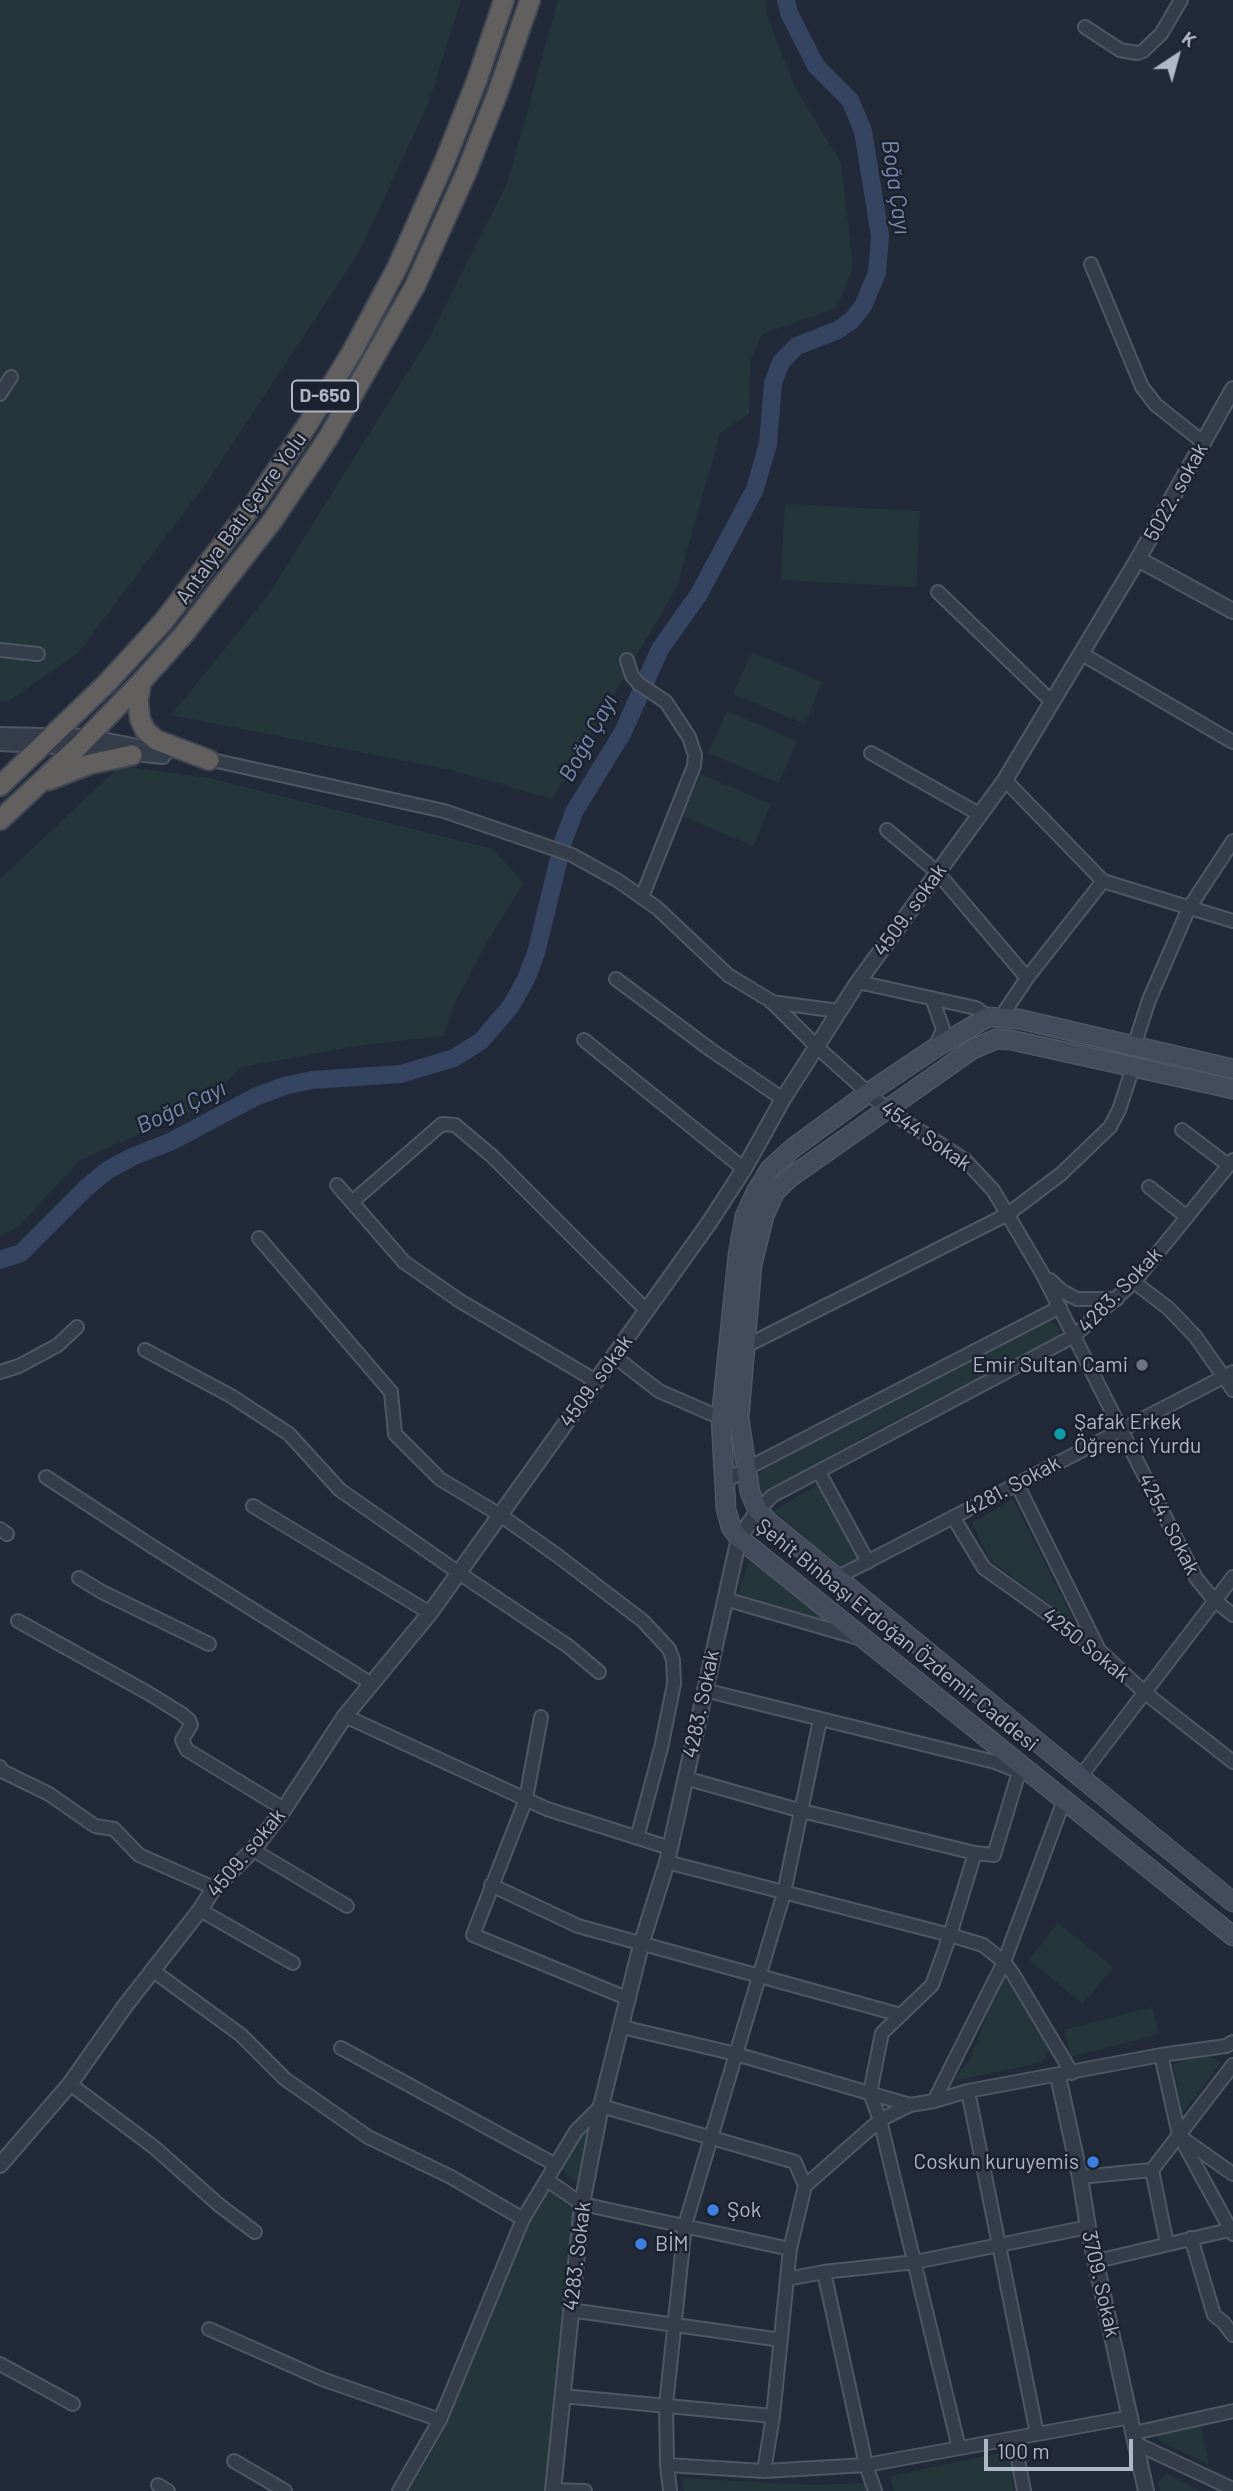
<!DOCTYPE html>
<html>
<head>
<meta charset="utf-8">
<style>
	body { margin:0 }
	#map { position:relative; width:1233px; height:2491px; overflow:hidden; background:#222a39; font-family:Barlow,sans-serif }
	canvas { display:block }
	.north { position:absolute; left:1142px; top:21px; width:70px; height:70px; -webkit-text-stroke:5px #1b212e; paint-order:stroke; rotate:36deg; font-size:19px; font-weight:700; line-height:28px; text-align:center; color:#b0b7c6 }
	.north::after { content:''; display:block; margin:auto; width:24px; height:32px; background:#b0b7c6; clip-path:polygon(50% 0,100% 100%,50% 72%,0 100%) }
	.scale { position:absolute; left:984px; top:2439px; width:149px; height:32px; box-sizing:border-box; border:4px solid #b0b7c6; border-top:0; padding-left:9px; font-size:21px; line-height:24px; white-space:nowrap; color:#b0b7c6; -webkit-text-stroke:5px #1b212e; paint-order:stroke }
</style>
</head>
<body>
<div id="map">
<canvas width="1233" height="2491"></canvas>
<div class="north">K</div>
<div class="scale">100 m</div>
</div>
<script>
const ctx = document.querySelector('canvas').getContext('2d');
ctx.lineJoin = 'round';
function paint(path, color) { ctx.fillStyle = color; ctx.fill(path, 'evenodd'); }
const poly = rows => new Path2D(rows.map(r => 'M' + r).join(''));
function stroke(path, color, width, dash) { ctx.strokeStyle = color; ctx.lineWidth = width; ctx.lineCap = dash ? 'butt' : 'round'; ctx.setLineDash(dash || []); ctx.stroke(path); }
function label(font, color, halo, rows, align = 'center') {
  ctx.font = font + ' Barlow,sans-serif'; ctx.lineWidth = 5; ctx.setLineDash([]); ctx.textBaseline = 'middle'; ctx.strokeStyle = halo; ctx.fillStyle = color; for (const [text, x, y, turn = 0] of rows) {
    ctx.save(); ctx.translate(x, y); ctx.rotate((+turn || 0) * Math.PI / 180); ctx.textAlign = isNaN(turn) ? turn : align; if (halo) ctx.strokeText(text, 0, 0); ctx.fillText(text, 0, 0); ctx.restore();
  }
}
paint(poly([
	[0,0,461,0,429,102,359,252,210,478,78,653,9,701,0,702],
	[558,0,767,0,766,13,795,87,841,163,853,267,837,308,762,334,750,362,749,414,720,433,677,587,552,799,455,771,171,715,267,597,429,338,508,181],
	[785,504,920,511,916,587,781,580],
	[752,652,822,682,805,724,733,694],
	[727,711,797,741,779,783,708,753],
	[120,766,209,778,493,849,524,883,489,938,454,1005,443,1036,363,1045,242,1067,199,1108,80,1160,20,1225,0,1237,0,879],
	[701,774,771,804,753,846,682,816],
	[1050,1321,1057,1325,1061,1336,879,1428,762,1494,758,1475,768,1464],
	[819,1483,858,1556,857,1561,846,1569,840,1567,774,1511],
	[1013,1499,1074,1622,990,1560,972,1523],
	[749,1560,828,1621,738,1594],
	[1058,1923,1113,1967,1083,2004,1029,1960],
	[1006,1975,1049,2050,1045,2059,1040,2063,953,2081,970,2059,1001,1978],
	[1152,2007,1159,2034,1071,2057,1064,2030],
	[1207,2055,1221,2062,1183,2114,1173,2064],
	[592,2120,578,2179,573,2180,566,2176,562,2167,584,2129],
	[550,2191,574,2208,545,2491,409,2491,445,2429,527,2228],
	[1201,2426,1209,2465,1158,2440,1158,2436,1163,2433],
	[1009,2451,1014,2491,894,2491,890,2476],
	[1167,2474,1201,2491,1160,2491,1158,2481],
	[682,2478,812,2485,865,2483,867,2491,684,2491]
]), '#24363a');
stroke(poly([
	[0,1260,21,1253,87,1187,108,1170,132,1157,172,1141,255,1097,284,1086,312,1080,401,1074,454,1058,481,1041,511,1006,526,979,536,953,563,842,574,812,623,732,660,649,699,594,755,489,768,444,773,383,781,362,797,346,838,330,852,320,863,306,877,273,880,236,863,131,850,100,816,66,789,13,786,0]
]), '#354461', 18);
const minor = poly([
	[1085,27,1120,50,1137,53,1143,51,1161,34,1181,0],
	[1091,264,1142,387,1156,405,1204,443],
	[0,394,11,377],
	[938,592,1052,702],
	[0,650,38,654],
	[1082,654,1233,742],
	[627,660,632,676,639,684,666,702,689,737,695,755,694,766,642,897],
	[0,734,87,736,168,752],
	[0,744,77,748,163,757],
	[871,753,979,814],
	[203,758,444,811,572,855,617,880,657,908,728,975,771,1001,817,1047,886,1109,965,1160,993,1190,1042,1273,1196,1578,1214,1600,1233,1615],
	[1005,780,1103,881,1233,921],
	[887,830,937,872,1027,978],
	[616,979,711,1050,783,1099],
	[858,982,976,1008,988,1017],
	[932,998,943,1029,935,1048],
	[771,1002,839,1011],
	[1001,1017,1027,978,1103,881],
	[584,1040,744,1169],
	[1134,1046,1149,1000,1189,908,1233,841],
	[1182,1130,1228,1165],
	[337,1185,404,1262,460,1301,596,1381],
	[1149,1187,1187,1217],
	[352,1202,442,1124,455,1125,492,1156,647,1311],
	[259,1238,391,1392,395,1434,440,1479,500,1515,558,1556,643,1621,669,1649,673,1660,674,1684,661,1748,637,1838],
	[1050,1280,1062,1291,1077,1299,1117,1299],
	[1134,1282,1168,1308,1195,1336,1233,1390],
	[746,1346,1008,1214,1061,1174,1110,1127,1119,1110,1133,1067],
	[145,1350,231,1396,289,1434,340,1490,459,1573,568,1646,599,1672],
	[615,1357,659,1391,721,1418],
	[0,1372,19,1366,58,1345,77,1327],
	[819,1472,868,1562],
	[46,1477,153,1547,370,1683],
	[724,1482,746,1469,1060,1307],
	[1017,1484,1097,1646],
	[253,1506,430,1613],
	[758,1511,772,1496,1074,1336,1134,1282,1233,1160],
	[953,1517,984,1568,1099,1650,1144,1692,1233,1762],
	[0,1529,7,1534],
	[79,1578,102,1592,209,1644],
	[836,1578,1233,1372],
	[725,1599,859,1638],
	[18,1621,148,1693,182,1714,189,1720,191,1725,182,1740,187,1750,284,1809],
	[704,1690,995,1762,1025,1774],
	[345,1716,547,1809,670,1848],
	[541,1717,526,1799,473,1935,629,1999],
	[0,1767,2,1771,49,1794,95,1826,114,1829,139,1855,214,1888],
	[1080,1777,1233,1577],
	[685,1778,802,1811,975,1853,994,1855,1019,1772],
	[1064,1800,1004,1962,1013,1974,1072,2073],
	[253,1850,347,1906],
	[667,1862,950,1935,983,1945,1004,1962,934,2101],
	[491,1885,578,1926,901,2015],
	[200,1910,293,1963],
	[152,1970,241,2035,285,2079,368,2137,451,2177,523,2219],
	[622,2027,736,2054,910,2105],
	[341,2048,556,2165],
	[1161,2055,1179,2135,1233,2234],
	[70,2084,155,2148,219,2205,255,2232],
	[968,2091,1037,2434],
	[1182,2138,1233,2174],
	[1152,2170,1167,2244],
	[1080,2177,1152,2170,1233,2065],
	[547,2180,582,2204,790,2249],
	[1191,2238,1214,2315,1223,2322,1233,2335],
	[1097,2261,1229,2230],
	[824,2272,866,2465,875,2491],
	[787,2279,824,2272,915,2262,1088,2227],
	[570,2310,781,2340],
	[209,2329,322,2379,440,2420],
	[0,2364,73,2404],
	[562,2396,773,2416],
	[1134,2433,1233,2411],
	[1014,2439,1024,2491],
	[1137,2444,1233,2489],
	[959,2448,880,2120,870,2093,882,2033,932,1985,950,1935,975,1853],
	[234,2461,285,2491],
	[667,2465,764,2471,866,2465,1131,2417],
	[764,2471,773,2416,790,2249,805,2186,880,2120,910,2105,934,2101,968,2091,1161,2055,1226,2046,1233,2042],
	[158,2485,168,2491],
	[553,2490,585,2491],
	[399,2491,440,2420,523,2219,576,2131,601,2106,795,2162,805,2186],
	[670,2491,667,2465,666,2405,685,2225,784,1893,820,1720]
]);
const tertiary = poly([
	[1138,559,1233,611],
	[1058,2076,1080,2177,1088,2227,1146,2491],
	[0,2165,70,2084,125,2006,200,1910,214,1888,253,1850,284,1809,345,1716,430,1613,709,1223,744,1169,783,1099,856,985,1005,780,1138,559,1233,389],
	[553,2491,582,2204,601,2106,641,1945,667,1862,739,1538,758,1511]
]);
const secondary = poly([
	[1233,1069,1019,1019,988,1017,935,1048,868,1093,793,1148,770,1169,756,1192,745,1216,738,1255,721,1418,726,1509,731,1527,739,1538,1233,1936],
	[1233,1089,1011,1040,996,1039,973,1049,788,1179,775,1192,764,1216,752,1265,739,1418,750,1492,758,1511,769,1522,1233,1902]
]);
const trunk = poly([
	[141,682,138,701,140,719,145,730,156,740,209,760],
	[49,780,90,764,132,755],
	[0,786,106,684,163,622,256,501,308,424,352,352,397,268,444,163,477,80,504,0],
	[0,820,77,748,141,682,184,634,273,520,328,438,415,286,466,173,498,92,530,0]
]);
stroke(minor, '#505764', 16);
stroke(tertiary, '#505764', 18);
stroke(secondary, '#505764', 21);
stroke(trunk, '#404754', 23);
stroke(minor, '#353c4a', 12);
stroke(tertiary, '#353c4a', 14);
stroke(secondary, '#434b5d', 18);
stroke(trunk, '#62605e', 19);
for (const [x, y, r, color] of [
	[1142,1365,7,"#6b7280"],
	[1060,1434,7,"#0f9aa8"],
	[1093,2162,7,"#3f7fe0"],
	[713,2210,7,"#3f7fe0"],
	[641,2244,7,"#3f7fe0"]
]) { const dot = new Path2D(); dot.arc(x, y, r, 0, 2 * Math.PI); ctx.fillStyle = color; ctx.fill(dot); stroke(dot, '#1b212e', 2.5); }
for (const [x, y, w] of [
	[325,396,66]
]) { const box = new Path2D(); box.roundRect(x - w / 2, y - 15.5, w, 31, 5); ctx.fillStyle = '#1b212e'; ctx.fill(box); stroke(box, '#b0b7c6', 2); }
label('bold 19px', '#b0b7c6', null, [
	["D-650",325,396]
]);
label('21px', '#b0b7c6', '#1b212e', [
	["5022. sokak",1176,492,-61],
	["Antalya Batı Çevre Yolu",241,518,-54],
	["4509. sokak",910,910,-54],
	["4544 Sokak",926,1136,35],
	["4283. Sokak",1120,1290,-46],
	["4509. sokak",596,1381,-54],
	["4281. Sokak",1012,1486,-28],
	["4254. Sokak",1169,1524,63],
	["Şehit Binbaşı Erdoğan Özdemir Caddesi",897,1635,39],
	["4250 Sokak",1086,1645,39],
	["4283. Sokak",701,1704,-78],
	["4509. sokak",246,1853,-50],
	["4283. Sokak",577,2256,-83],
	["3709. Sokak",1101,2284,77]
]);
label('21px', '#b0b7c6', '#1b212e', [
	["Emir Sultan Cami",1128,1365,"right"],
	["Şafak Erkek",1074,1422],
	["Öğrenci Yurdu",1074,1446],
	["Coskun kuruyemis",1079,2162,"right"],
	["Şok",727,2210],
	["BİM",655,2244]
], 'left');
label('italic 23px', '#788bae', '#1b212e', [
	["Boğa Çayı",896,187,82],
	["Boğa Çayı",588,738,-61],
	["Boğa Çayı",181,1107,-25]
]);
</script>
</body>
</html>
